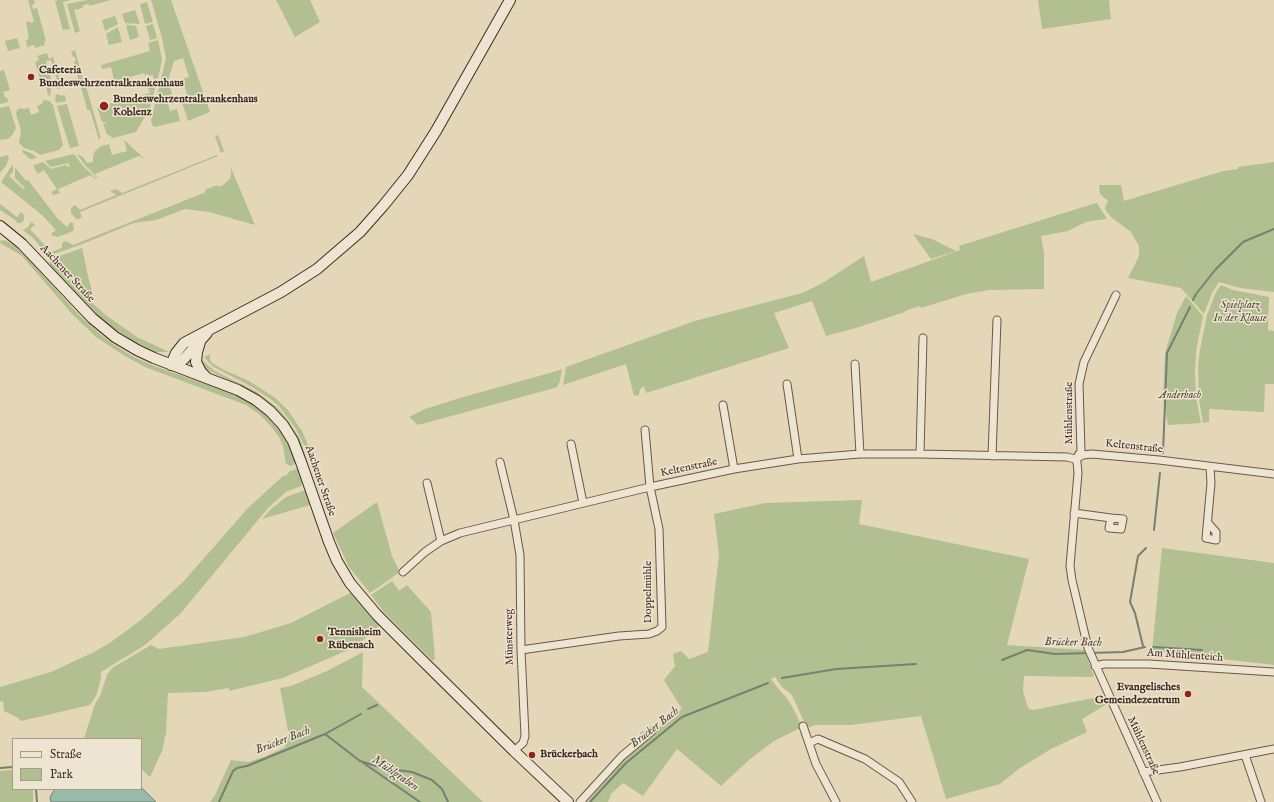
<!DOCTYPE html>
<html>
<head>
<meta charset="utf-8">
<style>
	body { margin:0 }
	#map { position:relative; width:1274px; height:802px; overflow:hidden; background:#e4d7b8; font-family:"IM FELL English",serif }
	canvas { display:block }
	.legend { position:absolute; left:12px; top:738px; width:130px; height:52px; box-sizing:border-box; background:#ede5d1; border:1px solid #a89b8b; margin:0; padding:5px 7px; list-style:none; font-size:12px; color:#412c22 }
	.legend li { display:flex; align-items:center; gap:8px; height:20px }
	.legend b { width:20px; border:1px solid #a89b8b }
</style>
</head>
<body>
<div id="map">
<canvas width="1274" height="802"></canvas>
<ul class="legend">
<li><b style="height:5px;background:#ede5d1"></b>Straße</li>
<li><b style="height:11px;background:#b1bf91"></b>Park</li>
</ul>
</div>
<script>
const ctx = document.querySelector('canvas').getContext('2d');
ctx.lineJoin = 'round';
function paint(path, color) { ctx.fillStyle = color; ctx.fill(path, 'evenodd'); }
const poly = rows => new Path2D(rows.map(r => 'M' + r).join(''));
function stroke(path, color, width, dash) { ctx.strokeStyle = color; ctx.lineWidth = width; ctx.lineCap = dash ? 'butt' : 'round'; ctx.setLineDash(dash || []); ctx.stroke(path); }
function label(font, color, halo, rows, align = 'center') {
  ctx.font = font + ' "IM FELL English",serif'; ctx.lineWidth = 3; ctx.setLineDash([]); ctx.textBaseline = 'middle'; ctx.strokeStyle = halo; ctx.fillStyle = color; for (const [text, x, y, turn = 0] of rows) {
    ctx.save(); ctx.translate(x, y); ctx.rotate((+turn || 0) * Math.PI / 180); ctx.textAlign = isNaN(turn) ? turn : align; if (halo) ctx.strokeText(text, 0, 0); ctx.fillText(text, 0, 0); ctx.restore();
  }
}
paint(poly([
	[28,0,34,0,35,4,32,5,33,9,37,8,46,41,44,42,45,45,35,48,34,45,27,47,26,40,29,39,26,22,29,21,30,23,34,22],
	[59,0,70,0,63,2,70,29,63,30,55,1],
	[88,0,111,0,89,6,89,4,83,5,83,8,74,10,80,31,75,33,67,4],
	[151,0,171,0,210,112,188,121,181,99,188,97,182,79,189,77,183,58,174,61,168,81,172,94,166,97,170,111,177,109,180,121,155,127,153,126,151,121,166,58,162,38],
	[276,0,310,0,320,22,295,37],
	[1038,0,1109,0,1111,19,1042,29],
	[147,2,153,22,145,24,140,4],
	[135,10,140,24,125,23,122,14],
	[115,16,118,24,105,31,102,20],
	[153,24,157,38,150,40,146,26],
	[126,25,136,26,139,37,130,40],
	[118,27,122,42,109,45,106,34],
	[17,38,20,48,8,51,5,41],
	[158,40,162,60,158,78,155,79,153,78,153,75,149,76,148,74,145,75,144,73,117,81,116,79,114,80,111,67,102,69,101,65,150,51,148,43],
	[75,50,84,83,86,86,100,135,100,137,101,137,99,140,90,110,87,110,85,101,76,71,79,70,78,66,75,66,74,61,76,61,75,57,73,57,71,52],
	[47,53,49,59,53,57,62,88,57,89,58,83,51,60,46,61,51,79,50,80,52,82,50,96,48,95,46,86,42,87,35,62,39,60,37,56],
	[4,70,10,90,3,92,5,98,7,97,8,102,0,104,0,71],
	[156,85,149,110,136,132,113,138,107,134,103,124,106,123,106,122,102,122,97,107,100,107,101,106,150,93,148,88],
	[56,94,60,95,60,96,65,95,66,101,57,103,55,100],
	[44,100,49,101,53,105,63,145,59,150,40,155,34,151,24,148,19,143,21,130,16,114,17,110,20,108,24,109,29,108,31,115,39,112,37,106,42,104],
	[67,104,79,146,70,148,57,106],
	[9,106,16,128,13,134,8,139,0,140,0,108],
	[218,135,224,151,221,153,215,136],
	[124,140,145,159,139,156,95,174,99,178,98,178,84,164,77,154,83,157,87,163,93,162,93,157,95,151,101,146,109,144,112,155,127,151],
	[23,150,33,154,37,158,30,159,22,152],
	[5,154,8,156,9,158,6,166,0,173,0,157,6,156],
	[74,154,83,166,97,179,95,179,91,175,58,189,60,193,54,195,51,192,57,189,44,170,38,174,34,168,34,165,43,162,51,169,66,165,67,167,70,166,68,163,51,167,45,161],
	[217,155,218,156,80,212,82,217,79,219,76,219,71,213,71,208,75,205,80,210,116,195,110,191,116,189,122,193],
	[1274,162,1274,292,1240,288,1219,282,1212,293,1204,314,1181,288,1128,278,1139,256,1139,246,1131,232,1112,218,1106,211,1105,208,1108,201,1100,194,1099,185,1121,185,1124,201,1223,171,1238,169,1238,167],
	[13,164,13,172,9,176,23,189,25,188,15,178,15,167,26,181,28,180,58,219,67,227,71,222,73,223,74,230,71,232,58,237,53,236,51,234,56,230,42,215,1,182],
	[231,168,255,225,209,212,185,209,156,220,134,223,80,245,48,256,33,238,23,230,28,227,31,222,33,223,35,225,30,229,51,252,62,248,62,243,66,241,73,245,206,192,205,190,217,185,218,187,223,185,230,179,231,175],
	[1097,203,1107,219,1097,220,1086,222,1068,231,1041,236,1044,253,1044,289,989,290,966,294,921,308,920,306,905,311,905,312,856,328,826,336,812,301,774,313,789,348,646,393,644,386,640,389,639,395,634,396,626,364,563,385,566,367,695,321,802,293,821,284,864,256,871,282,960,250,959,246,1083,207],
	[0,204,17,217,21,212,24,215,24,220,21,223,17,223,15,220,0,210],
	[913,234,932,239,956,251,931,259],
	[3,240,7,241,22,252,80,316,100,334,113,344,134,357,154,366,226,391,250,402,266,414,280,431,292,451,296,461,295,463,291,466,286,464,283,446,279,437,270,425,259,414,246,405,145,367,125,356,96,337,73,315,22,256,0,243,0,241],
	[82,248,88,276,95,302,57,257],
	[52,259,54,259,89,300,107,316,137,337,169,352,156,352,133,341,108,324,81,300,52,269,49,263],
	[1221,285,1233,290,1269,297,1268,330,1274,331,1274,384,1265,384,1264,412,1209,409,1209,422,1203,423,1199,399,1198,366,1200,350,1207,315,1216,292],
	[1186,296,1203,316,1196,351,1195,372,1196,398,1201,423,1168,425,1163,399,1165,353,1177,313],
	[210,354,210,360,212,363,224,370,249,381,274,397,287,409,302,431,308,445,307,451,296,429,279,406,272,400,252,387,212,366,204,357],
	[199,360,203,361,215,371,257,392,279,409,287,419,300,439,305,455,302,454,271,406,256,394,204,368],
	[562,369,560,381,557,387,551,389,418,425,409,417,425,409,463,397,550,373],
	[297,469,299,470,302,483,301,486,286,492,268,508,181,613,145,645,101,672,101,678,97,694,90,705,21,721,18,718,4,711,3,701,0,702,0,687,51,672,94,652,111,642,141,620,183,582,248,508,283,476,287,475,290,471],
	[306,490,310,505,262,519,270,510,286,497],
	[862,500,859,524,1029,559,1007,645,1085,650,1094,677,1024,676,1023,691,1028,708,1033,710,1103,696,1107,704,1082,719,1087,732,1051,749,1020,768,1000,784,946,799,921,716,851,725,815,725,807,728,792,695,782,687,775,677,771,679,780,691,787,698,794,710,802,727,774,741,750,759,721,786,677,749,643,796,623,783,611,794,608,802,587,802,624,760,662,725,682,709,664,680,675,666,673,654,681,651,689,659,708,652,719,554,714,514,765,503],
	[377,502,392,556,400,572,370,593,349,567,333,533],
	[1162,548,1274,563,1274,665,1152,651],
	[392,581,399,591,407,585,431,612,435,659,433,661,384,612,371,595],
	[352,592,380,625,363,640,348,650,283,678,229,691,229,688,205,692,168,693,166,733,162,751,150,777,141,769,141,739,84,739,95,704,100,696,107,675,112,668,151,645,159,649,244,637,291,623],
	[363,652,362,687,483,802,210,802,214,797,231,760,248,762,264,757,285,747,289,736,280,688,291,686,327,671],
	[13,770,13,789,33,789,33,802,0,802,0,771]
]), '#b1bf91');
const water = poly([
	[141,787,156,802,51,802,50,797,55,789,141,789,141,787]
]);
paint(water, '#97baa9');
stroke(water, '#758173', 1);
stroke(poly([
	[1193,300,1196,294,1215,270,1243,242,1274,229],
	[1163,453,1167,353,1190,307],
	[1154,530,1160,473],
	[1143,646,1135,613,1130,602,1138,556,1146,548],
	[1153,647,1202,650],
	[1002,660,1027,650,1055,654,1123,652,1145,647],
	[782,678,836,669,916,664],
	[368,709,377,705],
	[325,734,361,714],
	[362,762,420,802],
	[0,768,13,767],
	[36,789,37,802],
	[219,802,233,771,237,768,247,766,325,734,360,761,383,768,412,772,432,780,442,789,448,802],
	[590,802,626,763,682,717,768,683]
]), '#758173', 2);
const minor = poly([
	[855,364,860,454],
	[787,384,798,459],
	[723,405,734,469],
	[571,444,583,503],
	[920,454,923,338],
	[992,456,997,320],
	[1075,459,1077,462,1078,473,1070,566,1072,580,1088,648,1157,802],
	[1076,459,1081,451,1079,384,1084,362,1116,295],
	[500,462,514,520,520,555,521,650,525,736,523,743,514,751],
	[427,483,441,541],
	[1074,513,1111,518,1123,519,1121,529,1109,528,1111,518],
	[1208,523,1216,532,1216,540,1206,538,1211,483,1210,467],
	[403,572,425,552,441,541,460,533,650,487,734,469,798,459,860,454,920,454,1067,457,1075,459,1083,455,1092,454,1159,460,1274,474],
	[521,650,619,636,649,634,657,631,662,627,659,529,650,487,645,430],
	[1095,666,1104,664,1149,664,1274,672],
	[803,726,816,764,836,802],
	[809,743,818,739,865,759,899,782,912,802],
	[1245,755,1261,802],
	[1143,772,1180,767,1274,749],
	[580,802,622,756,652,731]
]);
const secondary = poly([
	[0,226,22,244,92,318,115,337,137,350,154,358,238,390,256,400,270,411,283,425,293,441,301,462,329,542,337,561,350,583,377,615,424,662,514,751,568,802],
	[200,342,197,352,196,362,201,372,207,378],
	[171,365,176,353,184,343,281,292,317,269,360,232,383,206,408,175,436,131,510,0],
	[171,365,180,362,184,359,207,333]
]);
stroke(minor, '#6a5748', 9);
stroke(secondary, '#412c22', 12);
stroke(minor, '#ede5d1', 7);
stroke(secondary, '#ede5d1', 10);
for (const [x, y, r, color] of [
	[31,77,4,"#8f2418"],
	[104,106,5,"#8f2418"],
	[320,639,4,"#8f2418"],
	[1188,694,4,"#8f2418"],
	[532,755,4,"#8f2418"]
]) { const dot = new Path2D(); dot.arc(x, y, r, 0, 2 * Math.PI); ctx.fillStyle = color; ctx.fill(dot); stroke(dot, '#ede5d1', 1.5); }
label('bold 11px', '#412c22', '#ede5d1', [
	["Cafeteria",39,71],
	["Bundeswehrzentralkrankenhaus",39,84],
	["Bundeswehrzentralkrankenhaus",113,100],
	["Koblenz",113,113],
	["Tennisheim",328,633],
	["Rübenach",328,646],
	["Evangelisches",1180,688,"right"],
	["Gemeindezentrum",1180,701,"right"],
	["Brückerbach",540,755]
], 'left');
label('11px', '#412c22', '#ede5d1', [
	["Aachener Straße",67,274,47],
	["Mühlenstraße",1070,413,-90],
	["Keltenstraße",1134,447,6],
	["Keltenstraße",689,468,-12],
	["Aachener Straße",320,481,71],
	["Doppelmühle",649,592,-90],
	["Münsterweg",510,637,-91],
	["Am Mühlenteich",1185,656,4],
	["Mühlenstraße",1143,746,65]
]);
label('italic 11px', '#574938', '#ede5d1', [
	["Spielplatz",1240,306],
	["In der Klause",1240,319],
	["Anderbach",1180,396]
]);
label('italic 12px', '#52483d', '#ede5d1', [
	["Brücker Bach",1073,643,1],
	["Brücker Bach",655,728,-38],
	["Brücker Bach",283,741,-21],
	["Mühlgraben",395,774,34]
]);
</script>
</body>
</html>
